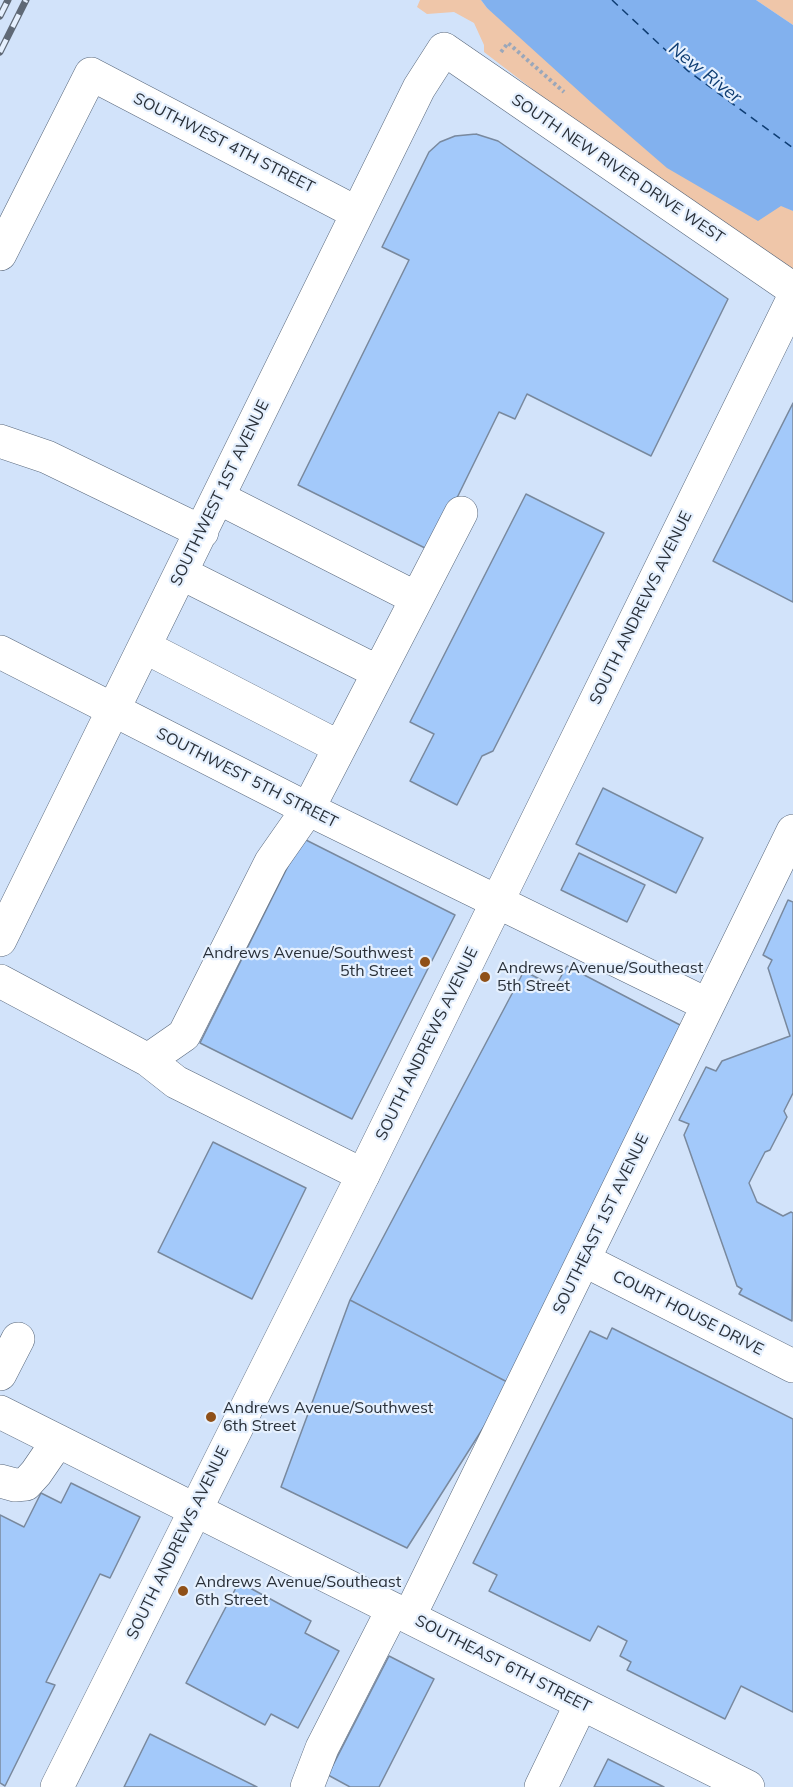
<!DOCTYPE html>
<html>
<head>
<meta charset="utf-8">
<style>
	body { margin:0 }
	canvas { display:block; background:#d2e3fa }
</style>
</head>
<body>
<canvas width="793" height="1787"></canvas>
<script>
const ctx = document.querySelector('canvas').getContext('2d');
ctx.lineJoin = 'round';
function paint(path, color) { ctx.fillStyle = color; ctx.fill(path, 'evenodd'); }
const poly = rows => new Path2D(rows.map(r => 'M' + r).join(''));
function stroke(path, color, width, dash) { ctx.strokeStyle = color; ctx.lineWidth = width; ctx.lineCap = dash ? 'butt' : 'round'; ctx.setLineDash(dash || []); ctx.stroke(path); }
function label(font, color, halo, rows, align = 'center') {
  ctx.font = font + ' Mulish,sans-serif'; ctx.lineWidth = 4.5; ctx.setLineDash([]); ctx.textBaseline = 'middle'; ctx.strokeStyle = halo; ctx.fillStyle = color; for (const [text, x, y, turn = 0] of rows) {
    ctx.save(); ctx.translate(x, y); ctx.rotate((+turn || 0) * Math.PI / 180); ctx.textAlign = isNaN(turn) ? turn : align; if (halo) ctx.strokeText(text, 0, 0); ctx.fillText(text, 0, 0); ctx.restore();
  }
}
paint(poly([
	[420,0,481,0,487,8,781,205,793,211,793,276,626,161,484,52,484,45,474,23,454,12,427,14,417,7],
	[756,0,793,0,793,25]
]), '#efc6a9');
paint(poly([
	[481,0,756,0,793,25,793,211,781,206,758,221,667,168,593,104,487,8]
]), '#82b1ee');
stroke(poly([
	[612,0,688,71,793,148]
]), '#0e3d73', 1.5, [8, 6]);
const building = poly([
	[476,134,498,141,728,299,651,456,527,394,515,419,499,412,431,551,298,485,409,260,382,247,429,152,440,142,455,136,476,134],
	[793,403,793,602,713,561,793,403],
	[526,494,604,533,493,751,482,756,457,805,410,781,434,734,410,722,526,494],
	[603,788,703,838,676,893,576,844,603,788],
	[302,838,455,915,352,1119,200,1043,302,838],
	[579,853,645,885,627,922,561,890,579,853],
	[788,900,793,902,793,1093,784,1111,787,1117,770,1150,765,1152,749,1183,757,1202,783,1216,791,1212,793,1213,792,1321,739,1294,742,1289,737,1286,684,1135,689,1124,679,1120,706,1067,716,1071,722,1061,790,1036,768,968,772,960,763,955,788,900],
	[567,966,682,1026,511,1384,350,1300,524,971,555,987,567,966],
	[213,1142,306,1188,252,1299,158,1252,213,1142],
	[350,1300,511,1384,407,1548,281,1487,350,1300],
	[612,1328,793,1419,793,1712,741,1686,725,1719,627,1670,631,1662,620,1656,627,1641,598,1626,590,1641,489,1591,497,1575,473,1563,590,1331,607,1339,612,1328],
	[71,1483,140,1517,110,1578,100,1574,46,1682,55,1685,5,1786,0,1783,0,1515,24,1527,41,1493,61,1503,71,1483],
	[239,1582,311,1621,305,1633,339,1651,298,1728,271,1714,265,1725,186,1683,239,1582],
	[389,1656,434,1679,379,1787,350,1787,328,1775,389,1656],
	[150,1734,257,1787,124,1787,150,1734],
	[608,1759,664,1787,594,1787,608,1759]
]);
paint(building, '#a3c9fa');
stroke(building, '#79899e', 1.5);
const minor = poly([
	[0,254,91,74,357,213],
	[0,441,47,457,202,532],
	[219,498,416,598],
	[181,573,378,672],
	[145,647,339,747],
	[0,652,308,809,708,1005],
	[0,940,419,88,444,49,793,289],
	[0,981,148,1060,176,1082,363,1175],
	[148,1060,184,1035,271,862,308,809,461,513],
	[584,1260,793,1366],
	[0,1374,18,1339],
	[0,1412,748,1787],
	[0,1481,15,1485,26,1484,36,1473,58,1441],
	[409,1617,793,831],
	[307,1787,322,1748,393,1609],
	[541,1787,581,1704]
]);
const major = poly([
	[57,1787,363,1175,793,299]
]);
stroke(minor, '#59687c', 34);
stroke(major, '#59687c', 34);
stroke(poly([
	[501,52,508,43,564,92]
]), '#9aa7ba', 4, [3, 3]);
stroke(minor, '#fff', 33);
stroke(major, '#fff', 33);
const rail = poly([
	[0,16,8,0],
	[0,52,26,0]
]);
stroke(rail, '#5f6976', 7);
stroke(rail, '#e5f0fe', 4.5, [14]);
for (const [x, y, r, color] of [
	[425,962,6,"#8f5018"],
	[485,977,6,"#8f5018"],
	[211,1417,6,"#8f5018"],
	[183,1591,6,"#8f5018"]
]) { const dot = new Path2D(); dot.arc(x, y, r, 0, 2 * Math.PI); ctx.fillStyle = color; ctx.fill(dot); stroke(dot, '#e5f0fe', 2); }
label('16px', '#293039', '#e5f0fe', [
	["SOUTHWEST 4TH STREET",224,143,27],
	["SOUTH NEW RIVER DRIVE WEST",618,169,34],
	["SOUTHWEST 1ST AVENUE",220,493,-64],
	["SOUTH ANDREWS AVENUE",641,608,-64],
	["SOUTHWEST 5TH STREET",247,778,27],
	["SOUTH ANDREWS AVENUE",427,1044,-64],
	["SOUTHEAST 1ST AVENUE",601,1224,-64],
	["COURT HOUSE DRIVE",688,1313,27],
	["SOUTH ANDREWS AVENUE",178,1543,-64],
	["SOUTHEAST 6TH STREET",503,1664,27]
]);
label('16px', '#293039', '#e5f0fe', [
	["Andrews Avenue/Southwest",413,953,"right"],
	["5th Street",413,971,"right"],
	["Andrews Avenue/Southeast",497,968],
	["5th Street",497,986],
	["Andrews Avenue/Southwest",223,1408],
	["6th Street",223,1426],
	["Andrews Avenue/Southeast",195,1582],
	["6th Street",195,1600]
], 'left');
label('italic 18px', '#0e3d73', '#e5f0fe', [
	["New River",705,73,38]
]);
</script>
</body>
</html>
